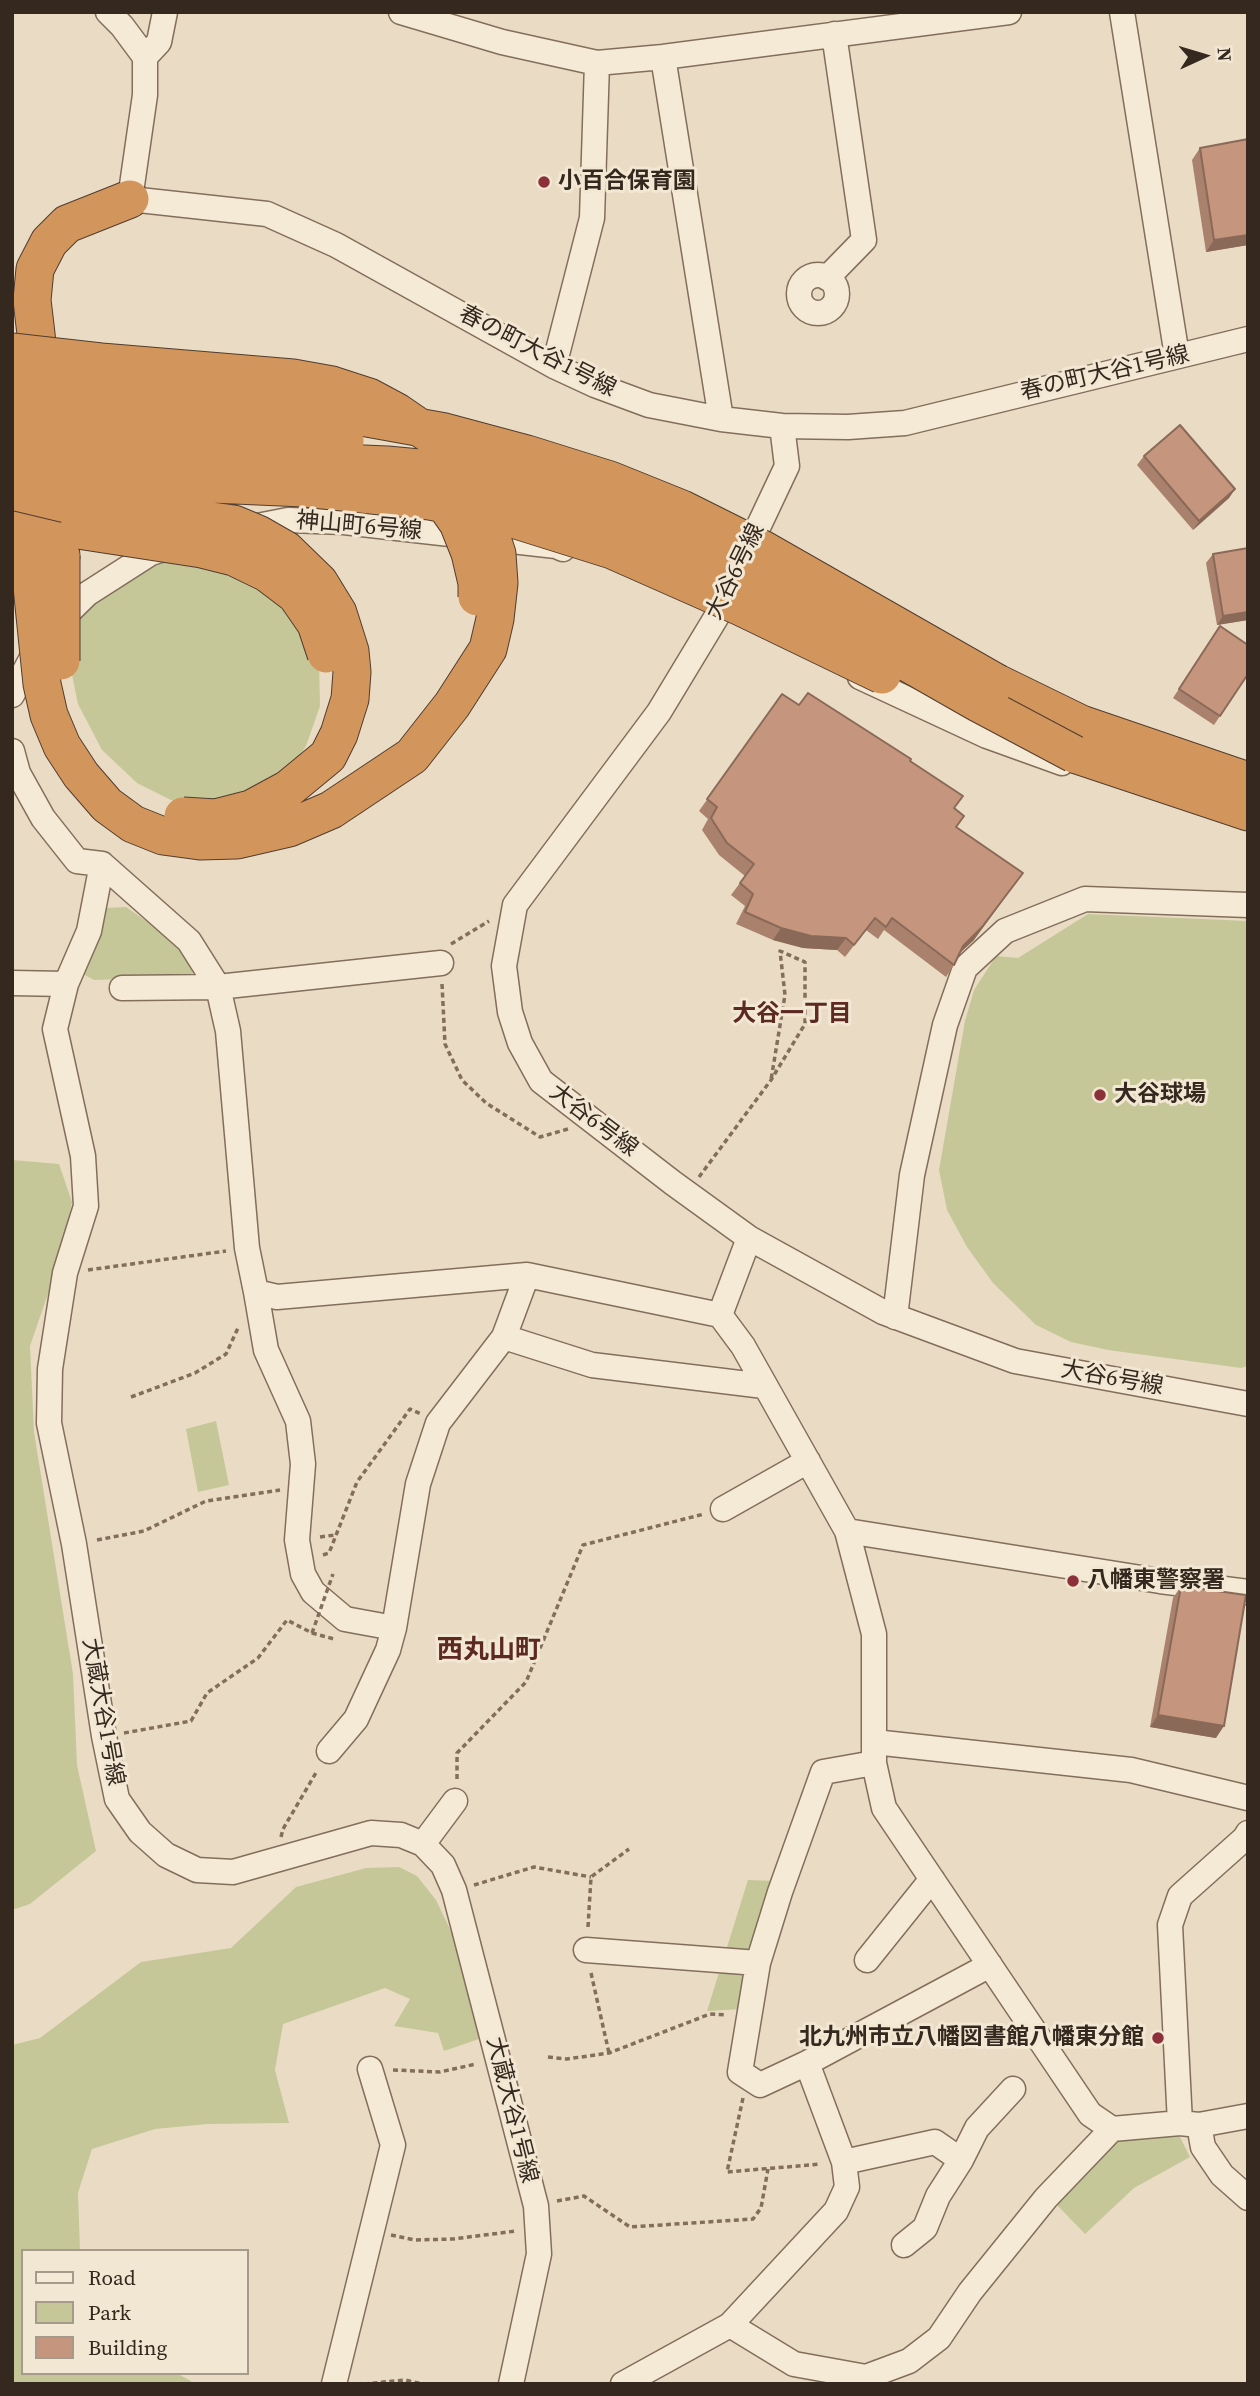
<!DOCTYPE html>
<html>
<head>
<meta charset="utf-8">
<style>
	body { margin:0 }
	#map { position:relative; width:1260px; height:2396px; overflow:hidden; background:#eadcc4; font-family:"Source Serif 4",serif }
	canvas { display:block }
	.frame { position:absolute; inset:0; border:14px solid #34281f; pointer-events:none }
	.legend { position:absolute; left:21px; top:2249px; width:228px; height:126px; box-sizing:border-box; background:#f2e7d3; border:2px solid #a69b8b; margin:0; padding:9px 12px; list-style:none; font-size:21px; color:#34281f }
	.legend li { display:flex; align-items:center; gap:14px; height:35px }
	.legend b { width:35px; border:2px solid #a69b8b }
	.north { position:absolute; left:1169px; top:21px; width:70px; height:70px; -webkit-text-stroke:5px #f2e7d3; paint-order:stroke; rotate:86deg; font-size:19px; font-weight:700; line-height:28px; text-align:center; color:#34281f }
	.north::after { content:''; display:block; margin:auto; width:24px; height:32px; background:#34281f; clip-path:polygon(50% 0,100% 100%,50% 72%,0 100%) }
</style>
</head>
<body>
<div id="map">
<canvas width="1260" height="2396"></canvas>
<div class="frame"></div>
<ul class="legend">
<li><b style="height:9px;background:#f5ead6"></b>Road</li>
<li><b style="height:19px;background:#c5c799"></b>Park</li>
<li><b style="height:19px;background:#c5967d"></b>Building</li>
</ul>
<div class="north">N</div>
</div>
<script>
const ctx = document.querySelector('canvas').getContext('2d');
ctx.lineJoin = 'round';
function paint(path, color) { ctx.fillStyle = color; ctx.fill(path, 'evenodd'); }
const poly = rows => new Path2D(rows.map(r => 'M' + r).join(''));
function stroke(path, color, width, dash) { ctx.strokeStyle = color; ctx.lineWidth = width; ctx.lineCap = dash ? 'butt' : 'round'; ctx.setLineDash(dash || []); ctx.stroke(path); }
function label(font, color, halo, rows, align = 'center') {
  ctx.font = font + ' "Source Serif 4","Noto Sans JP",serif'; ctx.lineWidth = 6; ctx.setLineDash([]); ctx.textBaseline = 'middle'; ctx.strokeStyle = halo; ctx.fillStyle = color; for (const [text, x, y, turn = 0] of rows) {
    ctx.save(); ctx.translate(x, y); ctx.rotate((+turn || 0) * Math.PI / 180); ctx.textAlign = isNaN(turn) ? turn : align; if (halo) ctx.strokeText(text, 0, 0); ctx.fillText(text, 0, 0); ctx.restore();
  }
}
paint(poly([
	[166,553,220,564,280,599,319,661,320,706,306,746,295,763,253,794,218,805,177,803,137,783,102,750,78,704,70,665,77,613],
	[126,907,162,932,194,963,192,977,94,980,83,974,105,908],
	[1088,914,1248,921,1248,1366,1241,1368,1108,1350,1071,1342,1036,1325,993,1283,967,1247,947,1210,939,1170,965,1021,974,990,996,956,1018,958],
	[12,1160,59,1164,72,1202,60,1259,30,1346,34,1432,73,1674,77,1765,96,1851,30,1904,12,1910],
	[216,1421,229,1485,198,1492,186,1429],
	[399,1867,417,1876,436,1900,458,1946,479,2039,444,2051,438,2033,394,2026,410,1999,385,1988,283,2024,275,2070,289,2123,208,2124,155,2129,92,2149,78,2193,80,2251,23,2251,23,2373,176,2373,191,2381,191,2384,12,2384,12,2045,40,2038,141,1962,231,1948,296,1887,366,1868],
	[748,1880,776,1881,743,2009,707,2011],
	[1176,2129,1190,2157,1134,2188,1085,2234,1057,2205,1116,2141]
]), '#c5c799');
const minor = poly([
	[108,12,122,26,145,57,145,95,130,199,267,214,336,245,554,366,595,385,649,405,721,419,782,426,848,427,905,423,1248,339],
	[401,12,502,42,597,63,663,57,1009,12],
	[1122,12,1177,356],
	[145,57,159,42,165,12],
	[663,57,721,419],
	'799 294a19 19 0 1 1 38 0a19 19 0 1 1-38 0Z',
	[827,278,864,240,834,34],
	[554,366,592,218,597,63],
	[242,529,288,520,344,522,556,546,563,549],
	[745,555,787,466,782,426],
	[730,588,720,611,659,712,515,905,504,966,510,1012,520,1043,541,1081,673,1183,749,1238,883,1312,1015,1361,1248,1404],
	[860,677,987,736,1062,763],
	[12,695,43,637,87,594,151,553,173,546],
	[12,751,18,773,43,818,77,861,102,864,89,931,66,984,55,1029,83,1156,86,1206,65,1273,50,1369,49,1423,74,1544,104,1736,117,1799,140,1832,166,1855,197,1870,233,1872,371,1833,401,1835,423,1844,443,1865,454,1890,536,2206,539,2254,511,2384],
	[102,864,189,941,218,987,228,1031,247,1248,256,1292,277,1297,527,1275,720,1315,743,1346,847,1531,874,1634,874,1763,884,1808,1090,2114,1112,2129,1180,2123,1199,2125,1248,2116],
	[12,983,66,984],
	[122,988,218,987,441,963],
	[256,1292,266,1350,298,1421,303,1464,297,1540,303,1574,313,1592,345,1619,394,1628],
	[720,1315,749,1238],
	[895,1317,912,1175,945,1025,965,968,1005,931,1085,899,1248,905],
	[504,1337,592,1365,764,1386],
	[723,1509,808,1461],
	[847,1531,1160,1581,1248,1592],
	[874,1742,1131,1770,1248,1798],
	[329,1751,356,1719,388,1650,394,1628,418,1484,438,1423,504,1337,527,1275],
	[874,1763,823,1772,780,1892,758,1963,740,2072,760,2085,807,2063,990,1965],
	[423,1844,455,1801],
	[586,1950,758,1963],
	[867,1960,932,1879],
	[1180,2123,1170,1925,1180,1896,1245,1838,1248,1833],
	[1199,2125,1203,2147,1222,2175,1248,2198],
	[844,2162,935,2142,961,2160,977,2128,1013,2089],
	[904,2245,925,2228,938,2196,961,2160],
	[730,2325,794,2364,866,2377,909,2361,939,2338,970,2292,1046,2198,1112,2129],
	[334,2384,393,2145,370,2069],
	[623,2384,730,2325,836,2211,847,2187,844,2162,807,2063]
]);
const highway = poly([
	[42,385,32,300,35,269,49,242,67,224,130,199],
	[22,464,29,557],
	[52,470,61,556],
	[997,683,1081,724,1248,781],
	[1074,754,1248,812]
]);
stroke(minor, '#836e5c', 27);
stroke(highway, '#513d30', 39);
stroke(poly([
	[451,944,489,921],
	[442,984,445,1044,462,1080,486,1103,540,1137,568,1129],
	[699,1177,771,1080,805,1024,805,962,780,951,785,995,771,1080],
	[88,1270,226,1251],
	[131,1397,195,1373,226,1354,238,1328],
	[320,1537,335,1535],
	[97,1540,144,1531,206,1501,280,1490],
	[323,1555,329,1553,357,1482,410,1409,421,1414],
	[124,1733,191,1721,207,1693,258,1658,287,1620,312,1633,334,1639],
	[457,1779,457,1753,526,1682,583,1545,704,1514],
	[281,1837,283,1829,317,1771],
	[474,1885,534,1867,591,1877],
	[588,1927,591,1877,629,1849],
	[591,1973,609,2053],
	[548,2057,567,2059,609,2053,710,2014,726,2015],
	[393,2070,440,2072,476,2064],
	[743,2098,727,2172,821,2164],
	[557,2201,584,2196,630,2227,753,2219,761,2208,768,2169],
	[391,2235,415,2240,453,2239,516,2231],
	[364,2384,405,2380,423,2384]
]), '#836e5c', 3.5, [5, 3.5]);
stroke(minor, '#f5ead6', 24);
stroke(highway, '#d2955c', 37);
const highwayBridge = poly([
	[12,352,101,362,293,378,332,385,369,397,397,412,432,436,457,461,486,520,497,554,499,583,495,619,488,649,452,705,412,756,331,810,289,828,237,840,200,841,163,836,133,824,107,805,81,775,62,746,49,715,42,684,29,557],
	[12,379,269,404,356,416,445,432,527,454,610,480,682,509,764,550,997,683],
	[12,409,67,418,295,433,345,441],
	[12,435,108,450,177,456,387,465,451,471,510,484,576,502,642,525,706,552,829,618,978,703,1074,754],
	[12,470,120,480,304,488,430,501,497,514,612,550,741,607,882,675],
	[12,491,79,507,160,514,234,524,258,534,286,550,319,582,338,613,350,651,352,672,350,699,339,734,328,756,288,789,251,809,216,818,183,816],
	[437,493,458,523,470,553,477,583,477,597],
	[78,530,202,549,234,557,267,573,296,595,316,624,326,654],
	[61,661,61,556]
]);
stroke(highwayBridge, '#513d30', 39, []);
stroke(poly([
	[312,1633,333,1574]
]), '#836e5c', 3.5, [5, 3.5]);
stroke(highwayBridge, '#d2955c', 37);
paint(poly([
	[1248,139,1248,245,1206,252,1192,160,1200,148],
	[1144,456,1235,489,1229,498,1193,530,1137,465],
	[1248,548,1248,620,1217,625,1206,563,1213,554],
	[1220,626,1248,674,1214,725,1173,698],
	[782,694,799,705,910,761,954,808,974,940,960,953,954,965,946,977,884,930,878,939,866,930,845,957,837,950,803,948,773,940,736,924,745,906,731,895,745,876,719,855,702,830,708,819,699,811],
	[1181,1586,1216,1738,1150,1727,1173,1598]
]), '#a9816c');
paint(poly([
	[1248,235,1248,245,1206,252,1214,240],
	[1235,489,1229,498,1193,530,1199,521],
	[1248,612,1248,620,1217,625,1223,616],
	[1023,873,974,940,954,958,963,946],
	[781,928,846,938,837,950,803,948,773,940],
	[1158,1715,1224,1726,1216,1738,1150,1727]
]), '#8a6958');
const building = poly([
	[1248,139,1248,235,1214,240,1200,148,1248,139],
	[1180,425,1235,489,1199,521,1144,456,1180,425],
	[1248,548,1248,612,1223,616,1213,554,1248,548],
	[1220,626,1248,645,1248,674,1220,716,1179,689,1220,626],
	[808,693,911,759,910,761,963,796,954,808,964,816,956,827,1023,873,982,927,963,946,954,965,892,918,886,927,875,918,854,945,846,938,811,936,781,928,745,912,753,894,740,883,754,864,727,843,711,818,717,807,707,799,782,694,799,705,808,693],
	[1181,1586,1246,1595,1224,1726,1158,1715,1181,1586]
]);
paint(building, '#c5967d');
stroke(building, '#8a6958', 2);
for (const [x, y, r, color] of [
	[544,182,7,"#8c3139"],
	[1100,1095,7,"#8c3139"],
	[1073,1581,7,"#8c3139"],
	[1158,2038,7,"#8c3139"]
]) { const dot = new Path2D(); dot.arc(x, y, r, 0, 2 * Math.PI); ctx.fillStyle = color; ctx.fill(dot); stroke(dot, '#f2e7d3', 2.5); }
label('bold 23px', '#34281f', '#f2e7d3', [
	["小百合保育園",558,182],
	["大谷球場",1114,1095],
	["八幡東警察署",1087,1581],
	["北九州市立八幡図書館八幡東分館",1144,2038,"right"]
], 'left');
label('23px', '#34281f', '#f2e7d3', [
	["春の町大谷1号線",537,352,27],
	["春の町大谷1号線",1105,374,-13],
	["神山町6号線",359,527,5],
	["大谷6号線",736,572,-64],
	["大谷6号線",593,1121,37],
	["大谷6号線",1112,1379,10],
	["大蔵大谷1号線",102,1712,80],
	["大蔵大谷1号線",511,2110,76]
]);
label('bold 24px', '#5d2a22', '#f2e7d3', [
	["大谷一丁目",792,1015]
]);
label('bold 26px', '#5d2a22', '#f2e7d3', [
	["西丸山町",489,1651]
]);
</script>
</body>
</html>
